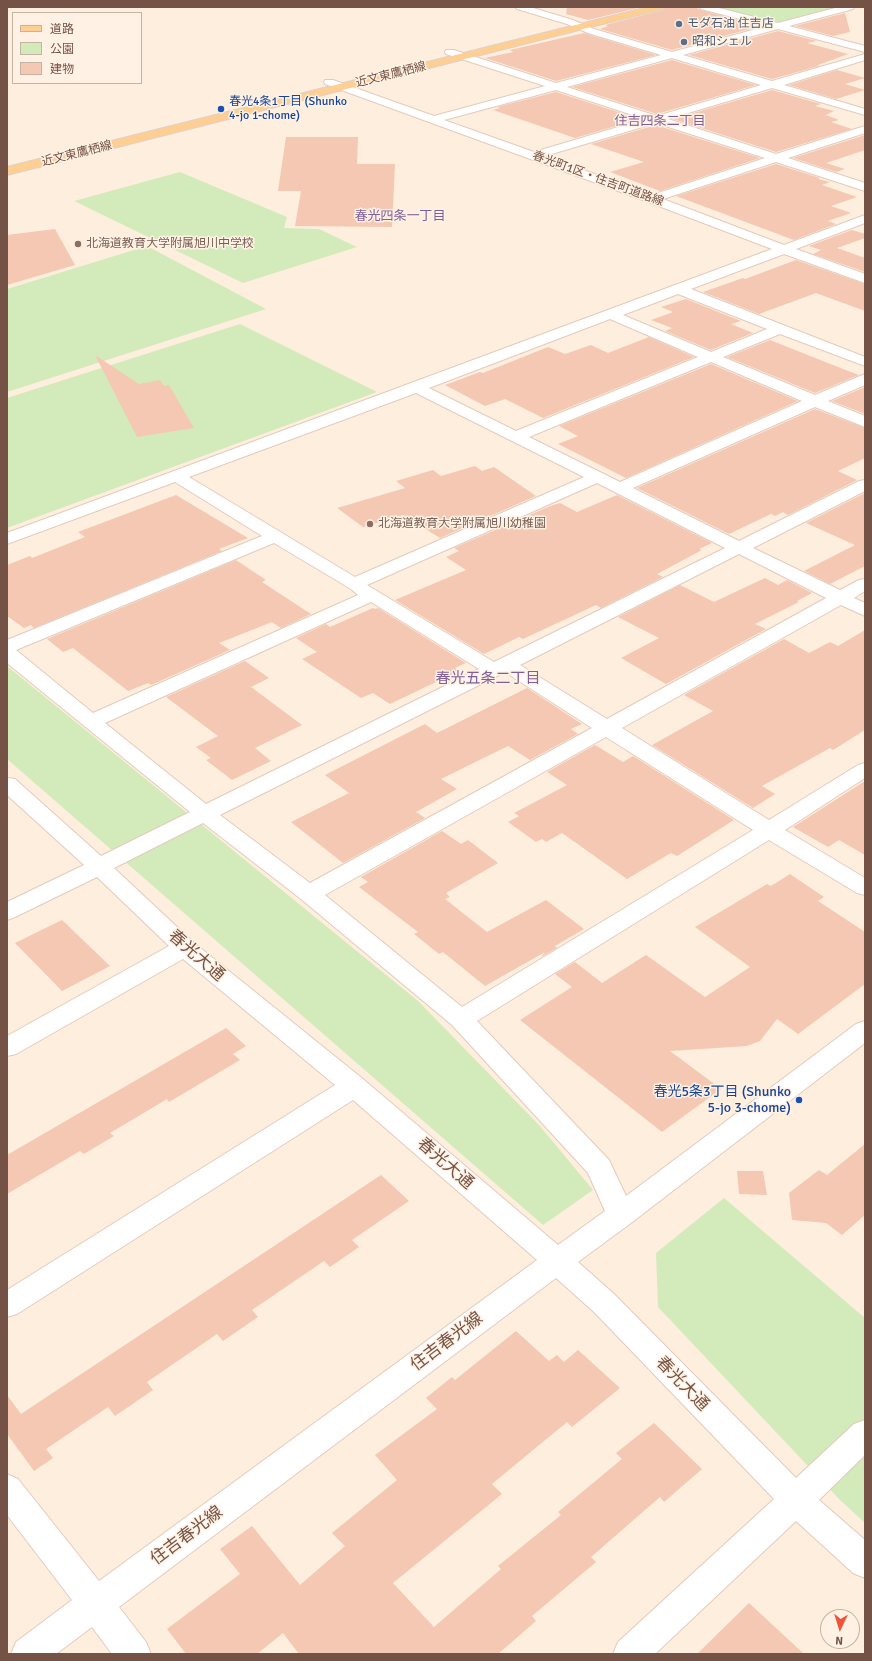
<!DOCTYPE html>
<html>
<head>
<meta charset="utf-8">
<style>
	body { margin:0 }
	#map { position:relative; width:872px; height:1661px; overflow:hidden; background:#feeedd; font-family:Signika,"Noto Sans JP",sans-serif }
	canvas { display:block }
	.frame { position:absolute; inset:0; border:8px solid #745245; pointer-events:none }
	.legend { position:absolute; left:12px; top:12px; width:130px; height:72px; box-sizing:border-box; background:#fff2e4; border:1px solid #c7b2a4; margin:0; padding:5px 7px; list-style:none; font-size:12px; color:#745245 }
	.legend li { display:flex; align-items:center; gap:8px; height:20px }
	.legend b { width:20px; border:1px solid #c7b2a4 }
	.north { position:absolute; left:820px; top:1609px; width:40px; height:40px; box-sizing:border-box; background:#fff2e4; border:1px solid #c7b2a4; border-radius:50%; rotate:184deg; font-size:11px; font-weight:700; line-height:16px; text-align:center; color:#745245 }
	.north::after { content:''; display:block; margin:auto; width:14px; height:18px; background:#f0533a; clip-path:polygon(50% 0,100% 100%,50% 72%,0 100%) }
</style>
</head>
<body>
<div id="map">
<canvas width="872" height="1661"></canvas>
<div class="frame"></div>
<ul class="legend">
<li><b style="height:5px;background:#ffce92"></b>道路</li>
<li><b style="height:11px;background:#d3ebbb"></b>公園</li>
<li><b style="height:11px;background:#f4c8b3"></b>建物</li>
</ul>
<div class="north">N</div>
</div>
<script>
const ctx = document.querySelector('canvas').getContext('2d');
ctx.lineJoin = 'round';
function paint(path, color) { ctx.fillStyle = color; ctx.fill(path, 'evenodd'); }
const poly = rows => new Path2D(rows.map(r => 'M' + r).join(''));
function stroke(path, color, width, dash) { ctx.strokeStyle = color; ctx.lineWidth = width; ctx.lineCap = dash ? 'butt' : 'round'; ctx.setLineDash(dash || []); ctx.stroke(path); }
function label(font, color, halo, rows, align = 'center') {
  ctx.font = font + ' Signika,"Noto Sans JP",sans-serif'; ctx.lineWidth = 3; ctx.setLineDash([]); ctx.textBaseline = 'middle'; ctx.strokeStyle = halo; ctx.fillStyle = color; for (const [text, x, y, turn = 0] of rows) {
    ctx.save(); ctx.translate(x, y); ctx.rotate((+turn || 0) * Math.PI / 180); ctx.textAlign = isNaN(turn) ? turn : align; if (halo) ctx.strokeText(text, 0, 0); ctx.fillText(text, 0, 0); ctx.restore();
  }
}
paint(poly([
	[714,7,839,7,777,24],
	[180,172,287,217,284,228,319,229,357,247,243,283,74,201],
	[147,246,266,309,7,392,7,289],
	[240,324,377,392,7,528,7,398],
	[7,666,418,1001,539,1125,593,1190,543,1225,7,759],
	[724,1198,865,1318,865,1523,840,1500,658,1307,656,1253]
]), '#d3ebbb');
paint(poly([
	[567,7,642,7,588,20,566,14],
	[666,7,695,7,701,10,761,26,672,50,600,29,608,26,605,25,662,10],
	[845,13,850,32,833,36,795,26],
	[778,31,817,41,807,43,848,54,818,65,819,66,772,79,689,55],
	[584,33,656,55,556,81,485,58,513,52,510,50],
	[672,60,756,85,657,114,572,87],
	[837,70,865,78,845,84,865,90,836,99,789,85],
	[772,90,821,104,815,106,834,111,826,115,839,120,831,122,852,129,776,152,673,119],
	[556,92,640,119,575,138,493,110,500,108,497,107],
	[656,125,760,158,660,191,610,172,644,162,591,144],
	[865,135,865,150,826,163,845,169,836,172,793,158],
	[286,137,358,137,357,164,395,164,392,227,295,226,301,191,278,191],
	[776,164,820,178,818,179,830,182,822,185,857,197,831,206,851,213,828,221,836,224,794,240,676,196],
	[55,229,75,265,7,285,7,235],
	[852,230,865,234,865,238,837,248,865,258,865,272,813,254,821,250,809,246],
	[796,260,865,284,865,311,816,293,759,314,703,292,743,278,745,279],
	[686,299,741,321,731,324,753,333,711,350,665,331,672,328,651,320,673,312,661,307],
	[649,337,694,357,543,418,505,399,485,406,445,385,480,372,483,373,548,347,565,354,591,345,608,353],
	[770,340,843,369,859,375,815,393,727,357],
	[95,355,139,384,160,380,164,386,169,385,194,428,137,437],
	[711,364,798,401,626,478,558,444,578,436,559,426],
	[865,387,865,414,832,401],
	[815,409,865,428,865,458,838,471,857,480,788,515,783,512,775,516,771,514,729,534,637,488],
	[475,466,482,471,494,467,536,496,440,538,403,515,363,527,337,508,405,488,396,481,433,470,441,476],
	[865,493,865,566,830,584,804,571,855,545,806,523],
	[176,495,248,538,219,549,222,551,34,628,31,625,24,628,7,616,7,565,30,556,32,558,85,537,78,532],
	[617,495,712,543,699,549,702,550,657,574,663,577,601,608,596,605,523,639,519,637,484,654,395,600,466,570,446,557,459,551,454,548,550,506,560,503,577,512],
	[236,560,266,580,262,582,311,614,281,628,272,622,219,643,230,650,151,685,148,683,128,691,73,648,63,652,47,639],
	[765,578,778,585,787,580,812,593,797,601,799,602,755,624,766,629,666,684,621,658,659,638,618,617,680,585,714,602],
	[373,608,375,609,378,608,466,663,455,668,459,671,390,704,373,693,361,698,302,659,317,652,296,638,326,624,330,627],
	[865,630,865,730,833,750,830,748,762,786,775,794,753,808,652,745,713,711,684,695,784,639,809,653,830,642,838,646],
	[245,661,269,678,251,687,302,725,255,748,271,761,232,780,206,760,211,758,196,747,218,736,166,697],
	[527,688,582,724,571,729,578,734,530,760,508,746,441,779,457,789,416,812,425,818,343,863,291,822,349,793,325,775,425,724,437,733],
	[595,745,623,762,633,756,734,820,677,856,671,853,627,879,562,833,546,842,542,839,536,842,508,822,519,816,514,813,567,785,547,772],
	[865,781,865,855,839,840,828,847,793,827],
	[442,831,461,844,468,840,498,863,446,893,450,897,445,899,487,932,546,900,584,929,555,946,557,948,541,957,545,952,485,986,443,952,439,954,414,934,418,932,359,887,368,882,361,877],
	[790,874,824,897,818,901,865,932,865,984,798,1034,777,1019,760,1041,747,1046,670,1051,721,1089,662,1132,520,1020,572,987,555,974,575,962,602,983,646,955,705,997,750,967,695,927,767,884,771,886],
	[62,920,110,966,62,991,15,943],
	[226,1028,246,1046,233,1054,240,1060,169,1102,167,1099,110,1133,114,1136,84,1154,80,1151,7,1194,7,1155],
	[865,1144,865,1215,842,1235,826,1223,792,1220,789,1193,819,1170,827,1175],
	[737,1171,763,1171,767,1195,739,1194],
	[381,1175,409,1201,352,1240,359,1247,330,1267,324,1261,252,1310,258,1317,223,1341,217,1334,147,1382,153,1390,115,1416,108,1407,46,1449,53,1458,34,1471,7,1434,7,1395,21,1414],
	[516,1331,549,1361,557,1355,564,1362,578,1350,620,1388,572,1427,567,1422,492,1484,502,1494,393,1583,434,1627,501,1569,498,1566,561,1515,558,1512,622,1459,616,1453,654,1423,702,1469,664,1502,660,1497,591,1557,596,1562,532,1616,536,1621,498,1654,299,1654,283,1633,257,1654,186,1654,167,1629,240,1574,220,1549,252,1526,300,1585,345,1546,332,1533,397,1480,375,1455,437,1409,426,1398,452,1377,455,1380],
	[749,1603,804,1654,697,1654]
]), '#f4c8b3');
const minor = poly([
	[515,7,530,7,573,20,594,29,672,52,767,26,701,9,699,7,715,7,778,23,839,7,855,7,853,9,789,26,865,46,865,52,778,29,683,55,772,81,865,54,865,60,784,85,865,109,865,115,772,88,668,119,776,154,865,126,865,133,788,158,865,183,865,191,776,162,663,199,784,245,865,215,865,223,796,249,865,274,865,283,784,254,691,289,865,357,865,366,780,334,723,357,815,395,865,374,865,385,828,401,865,416,865,427,815,407,633,488,739,541,859,481,865,480,865,491,753,548,840,590,859,580,865,579,865,591,854,598,865,603,865,616,841,605,622,728,769,820,858,765,865,763,865,778,785,830,865,878,865,895,857,893,769,840,477,1021,609,1160,626,1196,856,1024,865,1021,865,1043,631,1223,578,1262,614,1294,796,1478,854,1424,865,1420,865,1455,819,1500,865,1540,865,1578,853,1573,796,1521,655,1654,613,1654,618,1642,774,1499,594,1312,556,1278,119,1607,146,1642,151,1654,112,1654,92,1627,56,1654,11,1654,16,1642,72,1600,7,1515,7,1474,18,1479,99,1581,537,1260,353,1100,17,1314,7,1317,7,1290,335,1085,183,959,16,1054,7,1056,7,1036,169,946,97,877,15,917,7,920,7,902,84,865,7,795,7,778,15,779,101,856,190,812,7,663,7,640,262,536,175,482,7,544,7,533,772,249,648,202,325,84,324,82,325,80,333,80,434,116,545,86,446,54,445,52,446,50,454,50,556,83,661,55,588,33,567,24,517,9,515,7],
	[672,58,761,85,657,116,567,87,672,58],
	[556,90,645,119,534,152,444,120,556,90],
	[656,123,765,158,652,195,545,156,656,123],
	[678,294,767,329,711,352,623,315,678,294],
	[610,319,698,357,516,431,429,388,610,319],
	[711,362,802,401,620,482,529,437,711,362],
	[416,393,584,477,355,577,189,477,416,393],
	[597,483,725,548,494,662,367,585,597,483],
	[274,543,351,589,358,595,93,713,16,650,274,543],
	[739,554,826,598,607,719,520,665,739,554],
	[371,602,479,669,206,804,105,723,371,602],
	[505,672,592,728,310,883,220,815,505,672],
	[606,737,753,830,462,1007,325,895,606,737],
	[203,823,301,899,452,1025,588,1173,605,1211,558,1245,363,1079,193,942,114,868,203,823]
]);
const major = poly([
	[648,7,664,7,662,9,7,175,7,167,648,7]
]);
stroke(minor, '#e3cbbc', 2);
stroke(major, '#dbd2cf', 2);
paint(minor, '#fff');
paint(major, '#ffce92');
for (const [x, y, r, color] of [
	[679,24,4,"#5c6f8a"],
	[684,42,4,"#5c6f8a"],
	[221,109,4,"#1a4fb4"],
	[78,244,4,"#8d6e63"],
	[370,524,4,"#8d6e63"],
	[799,1100,4,"#1a4fb4"]
]) { const dot = new Path2D(); dot.arc(x, y, r, 0, 2 * Math.PI); ctx.fillStyle = color; ctx.fill(dot); stroke(dot, '#fff2e4', 1.5); }
label('12px', '#4e5e75', '#fff2e4', [
	["モダ石油 住吉店",687,24],
	["昭和シェル",692,42]
], 'left');
label('12px', '#745245', '#fff2e4', [
	["近文東鷹栖線",391,75,-14],
	["近文東鷹栖線",77,154,-14],
	["春光町1区・住吉町道路線",598,179,20]
]);
label('12px', '#164399', '#fff2e4', [
	["春光4条1丁目 (Shunko",229,102],
	["4-jo 1-chome)",229,116]
], 'left');
label('12px', '#785e54', '#fff2e4', [
	["北海道教育大学附属旭川中学校",86,244],
	["北海道教育大学附属旭川幼稚園",378,524]
], 'left');
label('13px', '#805f98', '#fff2e4', [
	["住吉四条二丁目",660,122],
	["春光四条一丁目",400,217]
]);
label('14px', '#164399', '#fff2e4', [
	["春光5条3丁目 (Shunko",791,1092],
	["5-jo 3-chome)",791,1108]
], 'right');
label('15px', '#805f98', '#fff2e4', [
	["春光五条二丁目",488,679]
]);
label('17px', '#745245', '#fff2e4', [
	["春光大通",196,956,41],
	["春光大通",445,1164,41],
	["住吉春光線",447,1342,-37],
	["春光大通",682,1384,46],
	["住吉春光線",187,1536,-37]
]);
</script>
</body>
</html>
